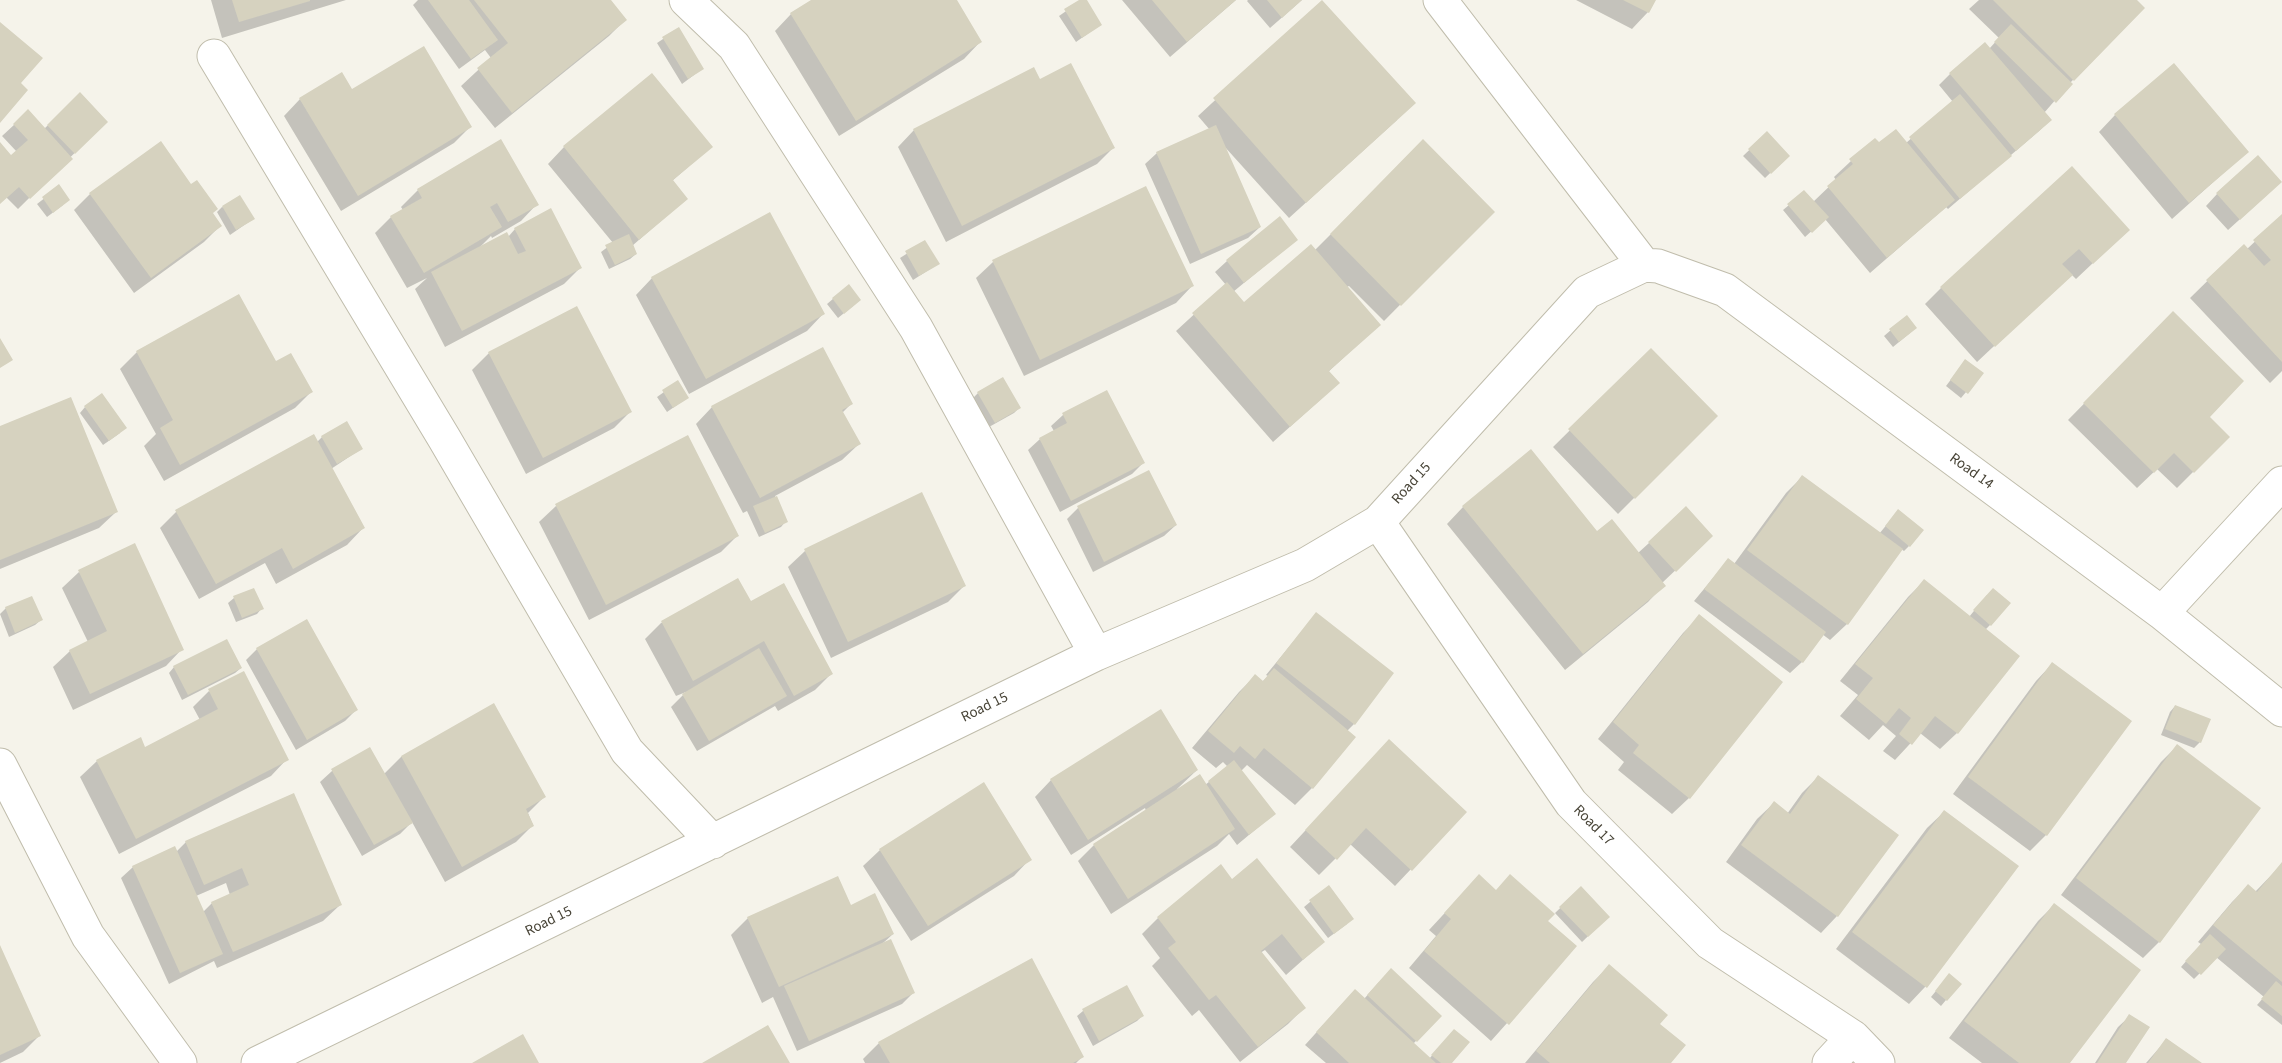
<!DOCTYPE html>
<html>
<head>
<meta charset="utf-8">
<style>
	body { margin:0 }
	canvas { display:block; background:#f5f3ea }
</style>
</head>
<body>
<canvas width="2282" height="1063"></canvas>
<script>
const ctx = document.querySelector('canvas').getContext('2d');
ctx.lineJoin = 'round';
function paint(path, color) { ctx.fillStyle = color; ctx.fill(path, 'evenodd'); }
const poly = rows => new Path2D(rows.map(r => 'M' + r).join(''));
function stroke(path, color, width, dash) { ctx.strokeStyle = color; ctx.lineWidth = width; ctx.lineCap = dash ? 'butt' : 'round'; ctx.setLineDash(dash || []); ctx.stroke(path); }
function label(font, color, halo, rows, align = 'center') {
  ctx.font = font + ' "Source Sans 3",sans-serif'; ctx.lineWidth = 4.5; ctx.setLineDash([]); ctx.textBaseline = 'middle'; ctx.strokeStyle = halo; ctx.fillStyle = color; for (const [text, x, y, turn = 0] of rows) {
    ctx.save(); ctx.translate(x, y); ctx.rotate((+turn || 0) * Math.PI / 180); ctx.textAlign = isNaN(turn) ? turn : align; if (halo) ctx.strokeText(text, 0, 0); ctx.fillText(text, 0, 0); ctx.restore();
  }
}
paint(poly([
	[211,0,346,0,222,38],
	[418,0,610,0,625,20,609,36,495,128,461,86,491,58,485,50,459,69,413,5],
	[814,0,955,0,980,42,964,59,839,136,775,31,791,14],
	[1082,0,1085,0,1100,25,1076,42,1059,16],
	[1122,0,1236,0,1170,57],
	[1248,0,1302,0,1270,28,1247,1],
	[1576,0,1655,0,1648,12,1632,29],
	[1979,0,2135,0,2143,8,2070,83,2044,113,2050,120,2039,131,1948,209,1946,207,1870,273,1825,219,1805,237,1783,210,1789,205,1813,202,1836,180,1834,177,1851,161,1878,145,1906,143,1953,102,1939,85,1950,74,1989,49,1999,38,1969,9],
	[1322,1,1397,120,1289,218,1224,146,1260,227,1248,238,1190,264,1145,164,1157,153,1210,130,1198,116],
	[678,29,702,69,682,84,657,43],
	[1040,81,1113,148,1097,164,946,242,898,147,914,130],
	[80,94,106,122,18,209,6,197,0,203,0,144,11,157,17,152,2,136,28,112,44,129],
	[300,99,470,127,454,143,341,211,284,116],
	[2115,115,2247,152,2172,219,2099,132],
	[1767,133,1788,156,1765,178,1743,156],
	[501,142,537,204,521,221,492,238,491,236,480,247,508,237,515,229,580,268,564,284,445,347,415,289,427,278,407,288,375,233,391,217,403,210,401,207,418,190],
	[1423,142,1492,212,1384,321,1349,286,1347,287,1379,325,1328,372,1321,399,1273,442,1176,331,1226,285,1215,272,1227,261,1296,240,1233,292,1244,304,1315,250],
	[564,147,711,147,672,181,686,199,632,246,636,254,630,259,609,269,601,252,613,243,548,164],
	[59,187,63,205,47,217,37,204],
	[2269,193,2228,230,2206,206,2217,194],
	[90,194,211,213,220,226,204,242,134,293,74,210],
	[222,207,253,219,230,235,217,212],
	[2282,216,2282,371,2270,383,2190,298,2243,246,2246,250],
	[2128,230,2076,279,2071,274,1977,362,1925,304,1941,288],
	[925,242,938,264,913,280,900,258],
	[993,262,1192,286,1176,303,1024,376,976,278],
	[652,278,823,314,807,331,689,394,636,295],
	[848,286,854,305,838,318,827,304],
	[2173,313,2207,417,2193,472,2177,488,2157,469,2137,488,2068,420],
	[1906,317,1910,333,1893,347,1884,336],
	[1651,350,1716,416,1618,514,1553,447],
	[137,352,311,392,295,408,164,481,144,446,156,434,120,369],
	[489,353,630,412,614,428,526,474,472,370],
	[1965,361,1982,373,1961,398,1946,386],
	[678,382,687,398,667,412,657,397],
	[1107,392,1143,463,1132,474,1060,512,1028,450,1040,439,1054,431,1051,426,1063,415],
	[978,393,1019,408,1014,413,989,427,973,398],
	[851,404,842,413,859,444,842,460,775,496,786,521,781,527,759,537,747,511,743,513,696,424,712,407],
	[85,407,120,433,103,445,80,413],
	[0,427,116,512,99,528,0,569],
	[322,437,361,449,331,469,363,528,347,545,276,584,265,563,199,599,160,528,176,512,317,442],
	[1802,477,1879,534,1898,511,1909,546,1904,551,1901,549,1847,624,1830,640,1822,634,1802,662,1790,673,1694,601,1728,560,1734,564,1786,493],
	[556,506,738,535,721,552,589,620,539,522],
	[1463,507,1596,533,1638,553,1649,543,1700,547,1662,583,1664,585,1648,602,1565,670,1447,524],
	[1078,508,1176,525,1164,536,1093,572,1067,519],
	[805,551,964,586,948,602,831,658,788,567],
	[79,572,182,649,166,666,73,710,53,667,70,651,88,642,62,588],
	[737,580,750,603,832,673,815,690,778,711,775,706,697,751,671,707,686,692,676,696,645,639,661,623],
	[1924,581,1969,617,1987,595,1990,625,1985,630,1957,733,1940,749,1920,733,1895,760,1883,751,1896,736,1883,725,1869,740,1840,716,1858,695,1840,681,1908,597],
	[234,598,262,608,257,614,236,622,228,603],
	[6,608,41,620,35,625,9,637,0,614],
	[1316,614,1354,724,1347,731,1354,737,1312,788,1295,805,1247,765,1241,771,1274,814,1237,845,1229,834,1217,846,1111,914,1078,861,1094,845,1146,811,1145,808,1071,855,1035,797,1051,780,1197,770,1177,789,1205,785,1228,767,1223,762,1216,768,1192,748,1239,692,1255,676,1262,682,1268,676,1266,675],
	[1700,616,1689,798,1672,814,1618,770,1624,762,1598,739,1683,633],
	[257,649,356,710,345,721,296,750,246,660],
	[2052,664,2046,835,2030,851,1953,794,2036,681],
	[174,667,241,668,235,673,182,700,169,673],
	[209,691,287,759,271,776,119,854,80,777,97,761,145,749,200,720,193,707],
	[494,705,544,797,528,813,533,825,516,842,445,882,412,822,400,834,362,856,320,782,332,771,370,749,384,774,401,757],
	[2175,706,2200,742,2194,748,2161,735,2170,712],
	[2177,746,2159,942,2143,958,2061,895,2161,762],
	[1373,758,1464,813,1395,886,1350,844,1319,875,1290,847],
	[1818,777,1837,916,1821,933,1726,862,1757,819,1774,803,1787,814,1802,793],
	[1944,812,2017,867,1925,987,1909,1004,1836,949,1927,828],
	[186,842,340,905,323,921,217,968,214,961,169,984,121,878,133,867,176,852],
	[226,883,230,895,212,903,203,912,196,896],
	[880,850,1030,859,1014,876,911,941,863,866],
	[2282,864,2282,1025,2257,1005,2264,997,2216,957,2194,979,2181,967,2201,944,2198,942,2232,902,2248,886,2255,892],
	[1479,876,1495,891,1546,921,1575,947,1491,1041,1409,968,1436,936,1429,930],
	[1231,881,1323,942,1286,975,1265,950,1260,953,1304,1008,1288,1024,1240,1062,1199,1010,1192,1016,1152,966,1160,958,1142,934,1158,918],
	[1328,887,1347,924,1328,938,1304,907],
	[1581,888,1608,917,1582,942,1555,913],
	[2054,905,2068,1063,1982,1063,1949,1038,2038,921],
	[850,907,893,934,882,944,913,993,902,1004,797,1051,773,997,762,1003,731,935,748,918],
	[0,948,39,1036,23,1052,0,1063],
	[1609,966,1658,1025,1669,1063,1525,1063,1593,982],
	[1944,981,1946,1000,1941,1006,1931,997],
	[1379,982,1440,1016,1413,1044,1429,1059,1449,1036,1450,1063,1326,1063,1305,1045,1344,1002,1364,999],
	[1126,987,1142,1016,1137,1021,1093,1046,1077,1016,1083,1011],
	[2130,1016,2124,1063,2095,1063,2118,1027],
	[2167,1039,2198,1063,2146,1063],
	[879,1043,1082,1057,1076,1063,865,1063,863,1059]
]), '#0003');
paint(poly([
	[232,0,310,0,310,1,239,22],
	[428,0,469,0,498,40,471,59],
	[474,0,611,0,627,20,512,113,477,68,508,43],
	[811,0,957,0,982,42,856,121,790,13],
	[1079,0,1087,0,1102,25,1082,38,1064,9],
	[1152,0,1236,0,1187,42],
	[1267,0,1302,0,1282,18],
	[1322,0,1416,103,1306,203,1213,98],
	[1623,0,1656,0,1649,13],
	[1993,0,2137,0,2145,8,2074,81],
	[0,22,43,58,21,83,28,90,0,123],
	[2011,24,2073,84,2056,103,1994,42],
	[679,27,704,69,688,79,662,37],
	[1985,42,2052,120,2016,151,1949,73],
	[424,46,472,127,358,196,299,98,342,72,352,89],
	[1071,63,1115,148,962,226,913,129,1034,67,1040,79],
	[2174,63,2249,152,2189,203,2114,114],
	[652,73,713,147,673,180,688,199,639,240,563,146],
	[80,92,108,122,75,154,47,125],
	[1960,94,2012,156,1960,199,1909,137],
	[28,109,73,159,30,199,19,187,0,204,0,142,11,155,28,140,13,124],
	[1216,125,1261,227,1201,254,1156,152],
	[1896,129,1955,200,1887,258,1827,186,1853,164,1849,159,1875,138,1879,142],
	[1767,131,1790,156,1771,174,1748,149],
	[501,139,539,205,508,222,497,203,490,207,502,227,424,273,390,216,422,198,417,189],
	[1423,139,1495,212,1401,306,1330,234],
	[161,141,191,184,197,180,218,209,213,213,222,226,151,278,89,193],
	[2258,155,2282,182,2240,220,2216,193],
	[2072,166,2130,230,2093,264,2079,249,2062,264,2073,275,1995,347,1940,287],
	[59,184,70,200,53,213,42,197],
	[1146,186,1194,286,1040,360,992,260],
	[1804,190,1829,217,1812,233,1787,204],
	[240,195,255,219,236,230,222,206],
	[551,208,582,268,462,331,431,272,507,232,518,254,526,251,514,228],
	[770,212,825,314,706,379,651,277],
	[2282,214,2282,362,2206,280,2244,244,2264,266,2271,260,2253,240],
	[1280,216,1298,240,1244,283,1226,260],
	[629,234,637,254,615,265,605,245],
	[925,240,940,264,919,276,905,251],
	[1311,244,1381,325,1329,371,1340,383,1290,427,1192,313,1227,282,1244,302],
	[849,284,861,300,844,314,832,298],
	[239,294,276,361,291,353,313,392,180,465,160,428,173,420,136,351],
	[577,306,632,412,543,458,488,352],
	[2173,311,2244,381,2210,417,2230,437,2194,473,2174,453,2154,473,2083,403],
	[1907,315,1917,328,1899,342,1889,329],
	[0,338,13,360,0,368],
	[823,347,853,404,842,410,861,444,760,498,711,406],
	[1651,348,1718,416,1635,499,1568,429],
	[1965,359,1984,373,1968,394,1950,380],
	[1003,377,1021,408,995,423,977,392],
	[678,380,689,398,673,408,662,390],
	[1107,390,1145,463,1071,501,1039,438,1067,423,1062,413],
	[102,393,127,428,109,441,84,406],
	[71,397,118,512,0,560,0,426],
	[347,421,363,449,337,464,321,436],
	[314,434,365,528,293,569,282,548,216,584,175,510],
	[688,435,739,536,606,605,555,504],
	[1531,449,1597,531,1612,519,1666,586,1583,654,1462,506],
	[1149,470,1177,525,1104,562,1077,506],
	[1802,475,1903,549,1848,625,1747,550],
	[922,492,966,586,848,642,804,549],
	[777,496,788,522,765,533,753,506],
	[1686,506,1713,536,1676,572,1648,542],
	[1898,509,1924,530,1910,547,1885,526],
	[135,543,184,650,90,694,69,650,107,631,78,570],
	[1728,558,1826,632,1803,663,1704,589],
	[738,578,751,601,784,583,833,674,794,696,764,641,693,681,661,621],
	[1924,579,2020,656,1958,734,1935,716,1912,745,1899,734,1911,718,1899,708,1886,724,1856,699,1873,678,1855,664],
	[254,588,264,609,242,618,233,596],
	[1993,588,2011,603,1991,626,1973,610],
	[32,596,43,620,15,633,5,607],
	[1316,612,1394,673,1355,725,1276,663],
	[1699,614,1783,682,1690,799,1633,753,1639,745,1613,722],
	[307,619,358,710,307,740,256,648],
	[227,639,242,668,188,695,173,666],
	[759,648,787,696,709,741,682,694],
	[2052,662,2132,721,2047,836,1968,777],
	[1274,668,1356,737,1313,789,1264,748,1255,759,1240,746,1234,753,1208,731,1255,674,1263,681],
	[244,671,289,760,136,839,96,760,141,737,145,747,218,709,208,689],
	[494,703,546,797,526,809,534,826,462,867,401,756],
	[2175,705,2211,719,2201,743,2165,729],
	[1161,709,1198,770,1088,840,1050,779],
	[1389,739,1467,812,1412,871,1366,828,1337,860,1305,830],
	[2177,744,2261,808,2160,943,2076,878],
	[370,747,413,823,374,845,331,769],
	[1234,760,1276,814,1249,835,1208,781],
	[1200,774,1235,829,1128,899,1093,844],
	[1818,775,1899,835,1838,917,1741,845,1774,801,1790,814],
	[984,782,1032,860,928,926,879,849],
	[294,793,342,905,233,952,211,902,249,885,242,868,204,885,185,841],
	[1944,810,2019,866,1927,988,1852,932],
	[175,846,223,954,180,973,132,866],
	[1257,858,1325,942,1303,960,1282,934,1261,951,1306,1008,1258,1047,1216,995,1209,1000,1168,948,1176,942,1157,917,1221,864,1232,879],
	[2282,862,2282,982,2213,925,2248,884,2257,892],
	[1479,874,1496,890,1510,874,1555,914,1548,921,1577,946,1509,1025,1424,951,1451,919,1444,913],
	[838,876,851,905,875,893,894,934,779,987,747,917],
	[1329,885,1354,919,1334,934,1309,900],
	[1581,886,1610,917,1588,937,1559,907],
	[2054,903,2141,970,2070,1063,2019,1063,1964,1021],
	[2210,934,2226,949,2201,975,2185,961],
	[891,939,915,993,809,1041,784,986],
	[0,945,41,1036,0,1055],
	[1032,958,1084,1057,1073,1063,890,1063,878,1042],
	[1609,964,1668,1015,1660,1024,1686,1045,1671,1063,1550,1063,1536,1051],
	[1391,968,1442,1016,1417,1042,1367,995],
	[1949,973,1962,984,1947,1001,1935,991],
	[2276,981,2282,986,2282,1016,2261,999],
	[1127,985,1144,1016,1099,1041,1082,1009],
	[1355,989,1436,1063,1349,1063,1316,1032],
	[2129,1014,2150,1027,2126,1063,2097,1063],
	[768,1025,790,1063,702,1063],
	[1454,1029,1470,1042,1452,1063,1441,1063,1431,1055],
	[523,1034,539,1063,472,1063],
	[2166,1038,2202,1063,2148,1063]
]), '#d6d2bf');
const minor = poly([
	[686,0,734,46,916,328,1096,654],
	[1440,0,1644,265],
	[214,56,444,438,627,751,713,842],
	[1378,522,1571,803,1710,943,1853,1037,1878,1063],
	[2162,613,2282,483],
	[0,765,88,936,180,1063],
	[258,1063,1096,654,1305,565,1378,522,1587,292,1644,265,1658,266,1725,290,2162,613,2282,710],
	[1829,1063,1853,1037]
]);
stroke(minor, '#c0bdac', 35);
stroke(minor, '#fff', 33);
label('15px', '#494538', '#fff', [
	["Road 14",1971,472,36],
	["Road 15",1412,484,-48],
	["Road 15",985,708,-26],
	["Road 17",1593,826,45],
	["Road 15",549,922,-26]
]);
</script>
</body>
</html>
